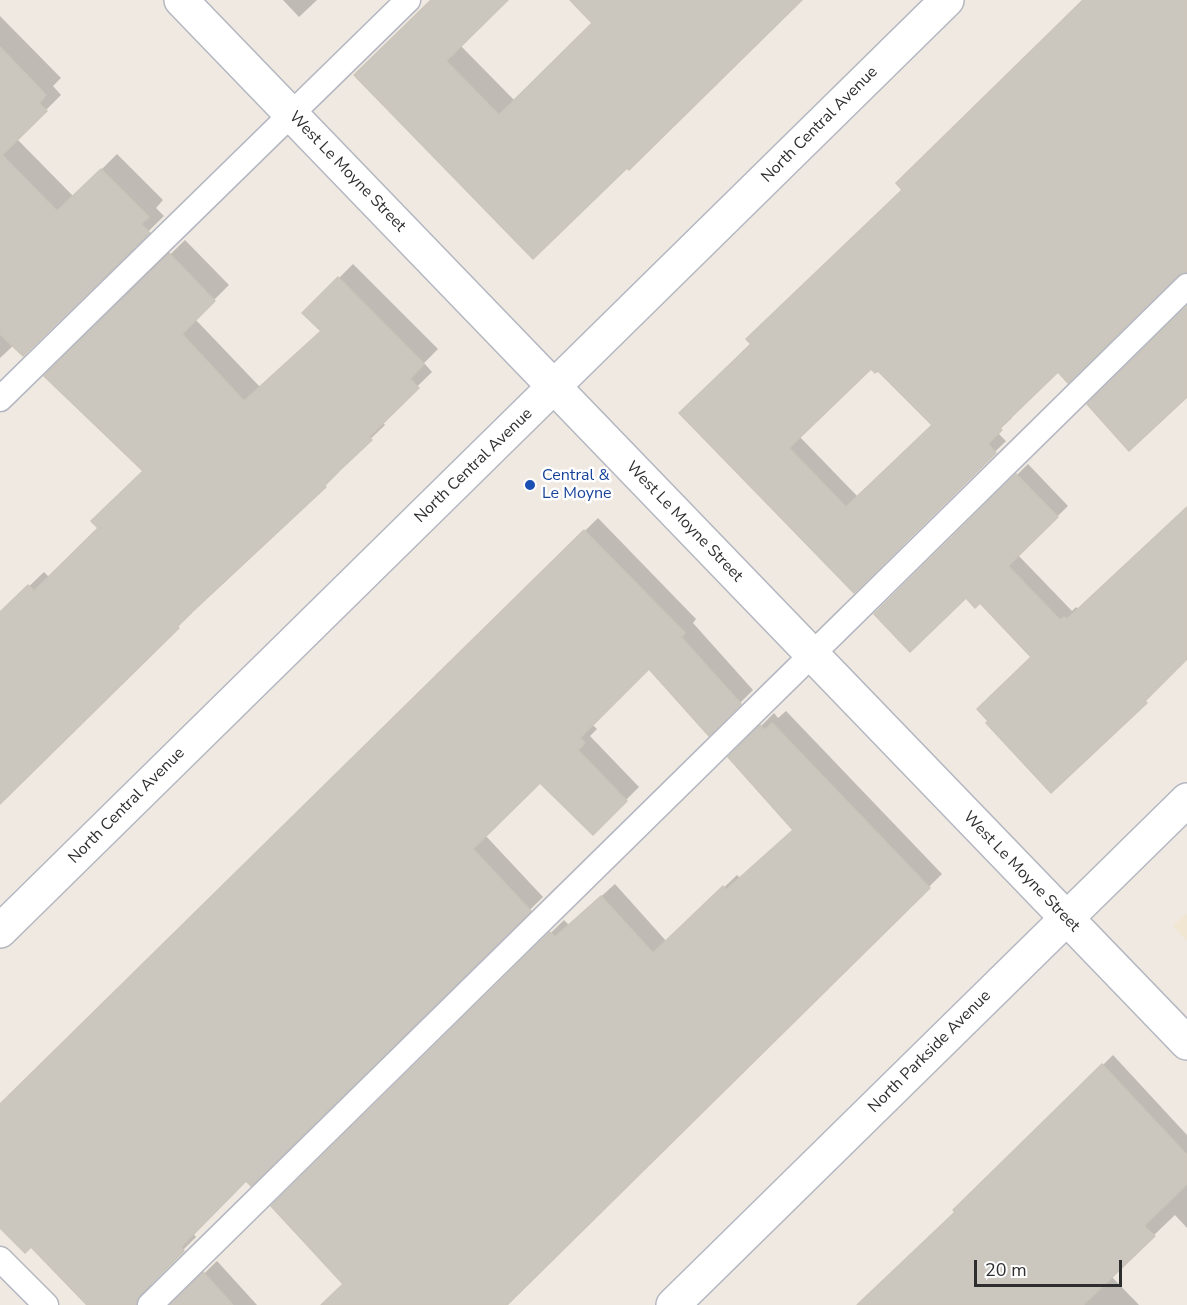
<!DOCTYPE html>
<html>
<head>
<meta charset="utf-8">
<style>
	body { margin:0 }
	#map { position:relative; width:1187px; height:1305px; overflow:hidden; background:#efe9e1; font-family:"Nunito Sans",sans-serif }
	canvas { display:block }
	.scale { position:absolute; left:974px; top:1260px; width:148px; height:27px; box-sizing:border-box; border:3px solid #2e2e2e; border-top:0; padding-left:8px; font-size:18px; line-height:21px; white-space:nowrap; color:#2e2e2e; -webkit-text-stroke:4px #fff; paint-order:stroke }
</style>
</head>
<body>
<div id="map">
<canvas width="1187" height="1305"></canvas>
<div class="scale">20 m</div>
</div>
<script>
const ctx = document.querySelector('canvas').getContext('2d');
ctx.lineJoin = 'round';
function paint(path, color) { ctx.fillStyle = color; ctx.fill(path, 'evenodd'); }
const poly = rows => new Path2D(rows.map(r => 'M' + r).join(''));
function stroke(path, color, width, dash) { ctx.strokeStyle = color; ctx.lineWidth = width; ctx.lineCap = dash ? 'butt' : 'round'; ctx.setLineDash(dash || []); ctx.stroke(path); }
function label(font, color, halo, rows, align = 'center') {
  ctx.font = font + ' "Nunito Sans",sans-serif'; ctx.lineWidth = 5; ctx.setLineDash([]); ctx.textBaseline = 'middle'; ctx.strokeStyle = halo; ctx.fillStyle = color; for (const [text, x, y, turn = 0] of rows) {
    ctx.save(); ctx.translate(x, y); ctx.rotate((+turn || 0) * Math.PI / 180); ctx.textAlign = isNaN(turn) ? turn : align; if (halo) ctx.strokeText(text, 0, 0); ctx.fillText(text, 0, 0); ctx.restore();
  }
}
paint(poly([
	[1187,913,1187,941,1173,926]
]), '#f0e6d1');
paint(poly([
	[283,0,317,0,299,17],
	[432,0,505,0,460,45,515,101,594,23,572,0,800,0,629,168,356,75],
	[1085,0,1187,0,1187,272,1176,274,1058,370,1010,416,1012,418,997,432,1006,441,854,591,681,413,904,190],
	[872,367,878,369,934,425,858,497,799,436],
	[0,16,61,78,53,86,61,95,17,139,74,197,117,154,163,200,156,208,164,216,23,354,14,345,0,358],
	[185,240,229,285,195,319,260,387,322,331,304,313,353,264,438,349,424,363,432,372,382,421,385,425,338,470,339,472,325,486,191,611,192,613,0,802,0,614,44,572,50,578,100,528,145,471,46,376],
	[1028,464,1068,506,1018,555,1072,611,1076,607,1078,609,1187,508,1187,659,1033,657,980,601,966,596,876,614],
	[598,518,696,619,693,623,753,690,709,734,649,667,592,724,597,729,590,736,639,787,593,833,540,781,485,835,543,897,251,1184,246,1179,193,1233,196,1237,152,1281,149,1294,158,1305,89,1305,31,1245,0,1226,0,1104],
	[786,711,942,874,505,1305,322,1305,345,1283,273,1206,564,920,569,925,615,884,667,942,737,875,740,878,795,829,730,757,774,713,778,718],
	[1113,1055,1187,1135,1187,1228,1175,1215,1111,1276,1139,1305,861,1305],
	[217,1261,257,1305,166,1305,174,1303]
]), '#0003');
const building = poly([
	[431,0,508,0,446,61,499,115,592,23,570,0,802,0,629,170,627,168,533,259,354,75,431,0],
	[1083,0,1187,0,1187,272,1177,276,1068,383,1058,372,1000,428,1002,430,988,444,996,453,854,593,679,413,751,344,746,339,902,190,896,183,1083,0],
	[871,369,875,373,878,371,932,425,846,507,789,448,871,369],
	[0,47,46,95,39,103,47,111,2,155,57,211,101,169,149,217,141,224,150,233,23,356,0,334,0,47],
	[169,253,215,301,182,334,244,401,321,331,302,313,338,277,424,364,410,379,419,388,369,437,372,440,324,485,326,487,177,626,179,628,0,804,0,612,28,585,34,591,98,528,91,521,143,471,44,376,169,253],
	[1187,306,1187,397,1129,451,1087,404,1187,306],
	[1016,474,1058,517,1008,566,1060,620,1064,617,1067,619,1187,507,1187,659,1145,701,1147,703,1051,793,986,723,988,721,977,709,1031,657,980,603,975,608,966,598,910,652,874,614,1016,474],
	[584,530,685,633,681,637,741,704,709,736,649,669,580,738,585,743,578,750,627,801,593,835,540,783,473,849,531,911,251,1186,246,1181,181,1247,184,1251,140,1295,136,1305,87,1305,31,1247,25,1253,0,1228,0,1104,584,530],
	[772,723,930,888,507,1305,321,1305,343,1284,271,1206,550,932,555,937,601,896,653,953,723,886,726,890,793,830,728,757,760,725,765,730,772,723],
	[1102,1064,1187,1155,1187,1184,1144,1226,1155,1236,1083,1305,857,1305,955,1212,953,1210,1102,1064],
	[203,1272,233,1305,170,1305,203,1272]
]);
paint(building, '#cbc7bf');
stroke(building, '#cbc5ba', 1.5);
const service = poly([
	[0,399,408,0],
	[0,1259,46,1305],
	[150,1305,1187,286]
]);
const minor = poly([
	[181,0,1187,1043],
	[673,1305,1187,800]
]);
const tertiary = poly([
	[0,931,947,0]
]);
stroke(service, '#b4b7c1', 27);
stroke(minor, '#b4b7c1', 36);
stroke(tertiary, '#b4b7c1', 36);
stroke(service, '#fff', 24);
stroke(minor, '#fff', 33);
stroke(tertiary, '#fff', 33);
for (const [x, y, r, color] of [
	[530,485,6,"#1a4fb4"]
]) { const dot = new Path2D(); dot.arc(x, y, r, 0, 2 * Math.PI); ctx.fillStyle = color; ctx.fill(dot); stroke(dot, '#fff', 2); }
label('16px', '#2e2e2e', '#fff', [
	["North Central Avenue",820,125,-45],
	["West Le Moyne Street",347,172,46],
	["North Central Avenue",474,466,-44],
	["West Le Moyne Street",684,522,46],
	["North Central Avenue",127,806,-45],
	["West Le Moyne Street",1021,872,46],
	["North Parkside Avenue",930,1052,-45]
]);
label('16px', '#164399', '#fff', [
	["Central &",542,476],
	["Le Moyne",542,494]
], 'left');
</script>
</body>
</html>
